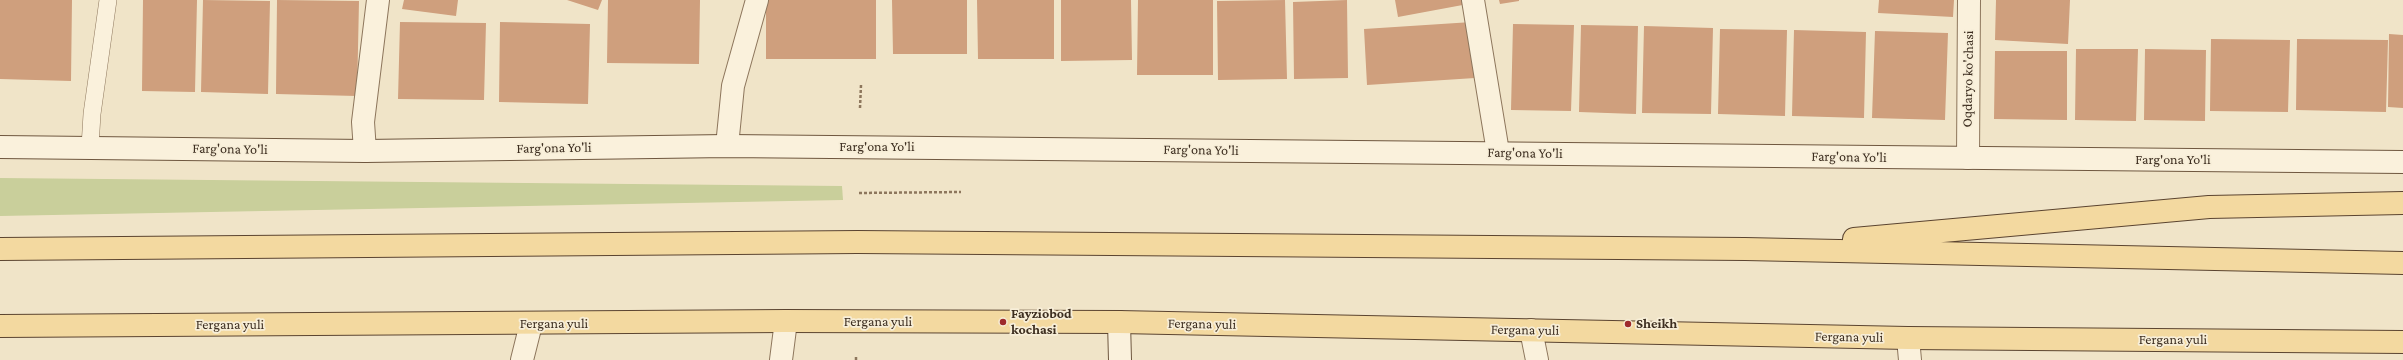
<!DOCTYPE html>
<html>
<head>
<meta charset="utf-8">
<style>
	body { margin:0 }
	canvas { display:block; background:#f0e4c8 }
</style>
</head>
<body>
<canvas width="2403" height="360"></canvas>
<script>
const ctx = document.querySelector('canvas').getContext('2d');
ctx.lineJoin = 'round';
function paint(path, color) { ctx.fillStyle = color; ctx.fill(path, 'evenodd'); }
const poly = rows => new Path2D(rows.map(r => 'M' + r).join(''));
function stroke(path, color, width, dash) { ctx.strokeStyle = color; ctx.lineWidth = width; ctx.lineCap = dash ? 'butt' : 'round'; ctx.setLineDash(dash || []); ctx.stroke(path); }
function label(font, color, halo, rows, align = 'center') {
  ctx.font = font + ' "Crimson Pro",serif'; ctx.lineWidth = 3.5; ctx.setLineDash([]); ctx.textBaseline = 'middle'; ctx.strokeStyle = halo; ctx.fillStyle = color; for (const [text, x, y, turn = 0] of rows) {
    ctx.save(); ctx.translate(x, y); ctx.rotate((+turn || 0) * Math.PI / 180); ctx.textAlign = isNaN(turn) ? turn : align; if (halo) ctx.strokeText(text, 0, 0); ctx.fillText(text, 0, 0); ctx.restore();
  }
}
paint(poly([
	[0,178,842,186,843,200,0,216]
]), '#c9cf9b');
paint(poly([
	[0,0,72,0,71,81,0,79],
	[143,0,197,0,195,92,142,91],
	[203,0,270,1,268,94,201,92],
	[277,0,359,1,357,96,276,94],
	[404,0,458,0,456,16,402,9],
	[567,0,602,0,598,10],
	[608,0,700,0,699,64,607,63],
	[766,0,876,0,876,59,766,59],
	[892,0,967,0,967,54,893,54],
	[977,0,1054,0,1054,59,978,59],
	[1061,0,1131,0,1132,60,1061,61],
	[1138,0,1213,0,1213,75,1137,75],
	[1285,0,1287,79,1218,80,1217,1],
	[1347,0,1348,78,1294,79,1293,2],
	[1395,0,1468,0,1468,4,1398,17],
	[1499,0,1519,0,1519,1,1500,4],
	[1879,0,1954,0,1953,17,1878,13],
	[1996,0,2070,0,2068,44,1995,40],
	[400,22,486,23,484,100,398,99],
	[500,22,590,24,588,104,499,102],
	[1472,22,1475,78,1367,85,1364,29],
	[1513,24,1574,25,1571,111,1511,110],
	[1581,25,1638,26,1636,114,1579,112],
	[1644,26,1713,28,1711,114,1642,113],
	[1720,29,1787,30,1785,116,1718,114],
	[1794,30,1866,32,1864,118,1792,116],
	[1875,31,1948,33,1945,120,1872,118],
	[2389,34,2403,35,2403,108,2388,107],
	[2211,39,2290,40,2288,112,2210,111],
	[2297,39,2388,40,2386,112,2296,110],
	[2076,49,2138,49,2136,121,2075,120],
	[2145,49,2206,50,2205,121,2144,120],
	[1995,51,2067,51,2067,120,1994,119]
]), '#cf9f7d');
const lane = poly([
	[90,147,92,114,108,0]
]);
const street = poly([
	[1473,0,1498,152],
	[727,146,733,86,757,0],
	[365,151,363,122,378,0],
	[1968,158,1969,0],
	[1531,330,1537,360],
	[1908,338,1910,360],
	[522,360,531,324],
	[781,360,786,321]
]);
const secondary = poly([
	[0,147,365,151,727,146,2403,162],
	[1119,322,1120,360]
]);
const primary = poly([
	[1854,239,2209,207,2403,203],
	[0,249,858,242,1745,249,2403,263],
	[0,326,786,321,1119,322,1908,338,2403,342]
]);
stroke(lane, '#8d765c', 18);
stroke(street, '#8d765c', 24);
stroke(secondary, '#6f573f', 24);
stroke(primary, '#5b4430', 24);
stroke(poly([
	[860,108,861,85],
	[859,193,961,192],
	[856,360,856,357]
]), '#8d765c', 2.5, [3, 2]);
stroke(lane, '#faf1dc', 17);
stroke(street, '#faf1dc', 22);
stroke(secondary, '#faf1dc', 22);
stroke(primary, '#f3d9a0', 22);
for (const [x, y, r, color] of [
	[1003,322,4,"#9e2a2b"],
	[1628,324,4,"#9e2a2b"]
]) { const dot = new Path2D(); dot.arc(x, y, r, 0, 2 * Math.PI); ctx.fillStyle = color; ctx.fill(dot); stroke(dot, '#f7eed8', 1.5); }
label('14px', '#3d2e20', '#f7eed8', [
	["Oqdaryo ko'chasi",1968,79,-89],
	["Farg'ona Yo'li",877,147],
	["Farg'ona Yo'li",554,148,-1],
	["Farg'ona Yo'li",230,149,1],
	["Farg'ona Yo'li",1201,150,1],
	["Farg'ona Yo'li",1525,153,1],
	["Farg'ona Yo'li",1849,157,1],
	["Farg'ona Yo'li",2173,160],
	["Fergana yuli",878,322],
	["Fergana yuli",554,324],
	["Fergana yuli",1202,324,1],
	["Fergana yuli",230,325],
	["Fergana yuli",1525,330,1],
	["Fergana yuli",1849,337,1],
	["Fergana yuli",2173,340]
]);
label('bold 14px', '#3d2e20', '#f7eed8', [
	["Fayziobod",1011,314],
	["kochasi",1011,330],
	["Sheikh",1636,324]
], 'left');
</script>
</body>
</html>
